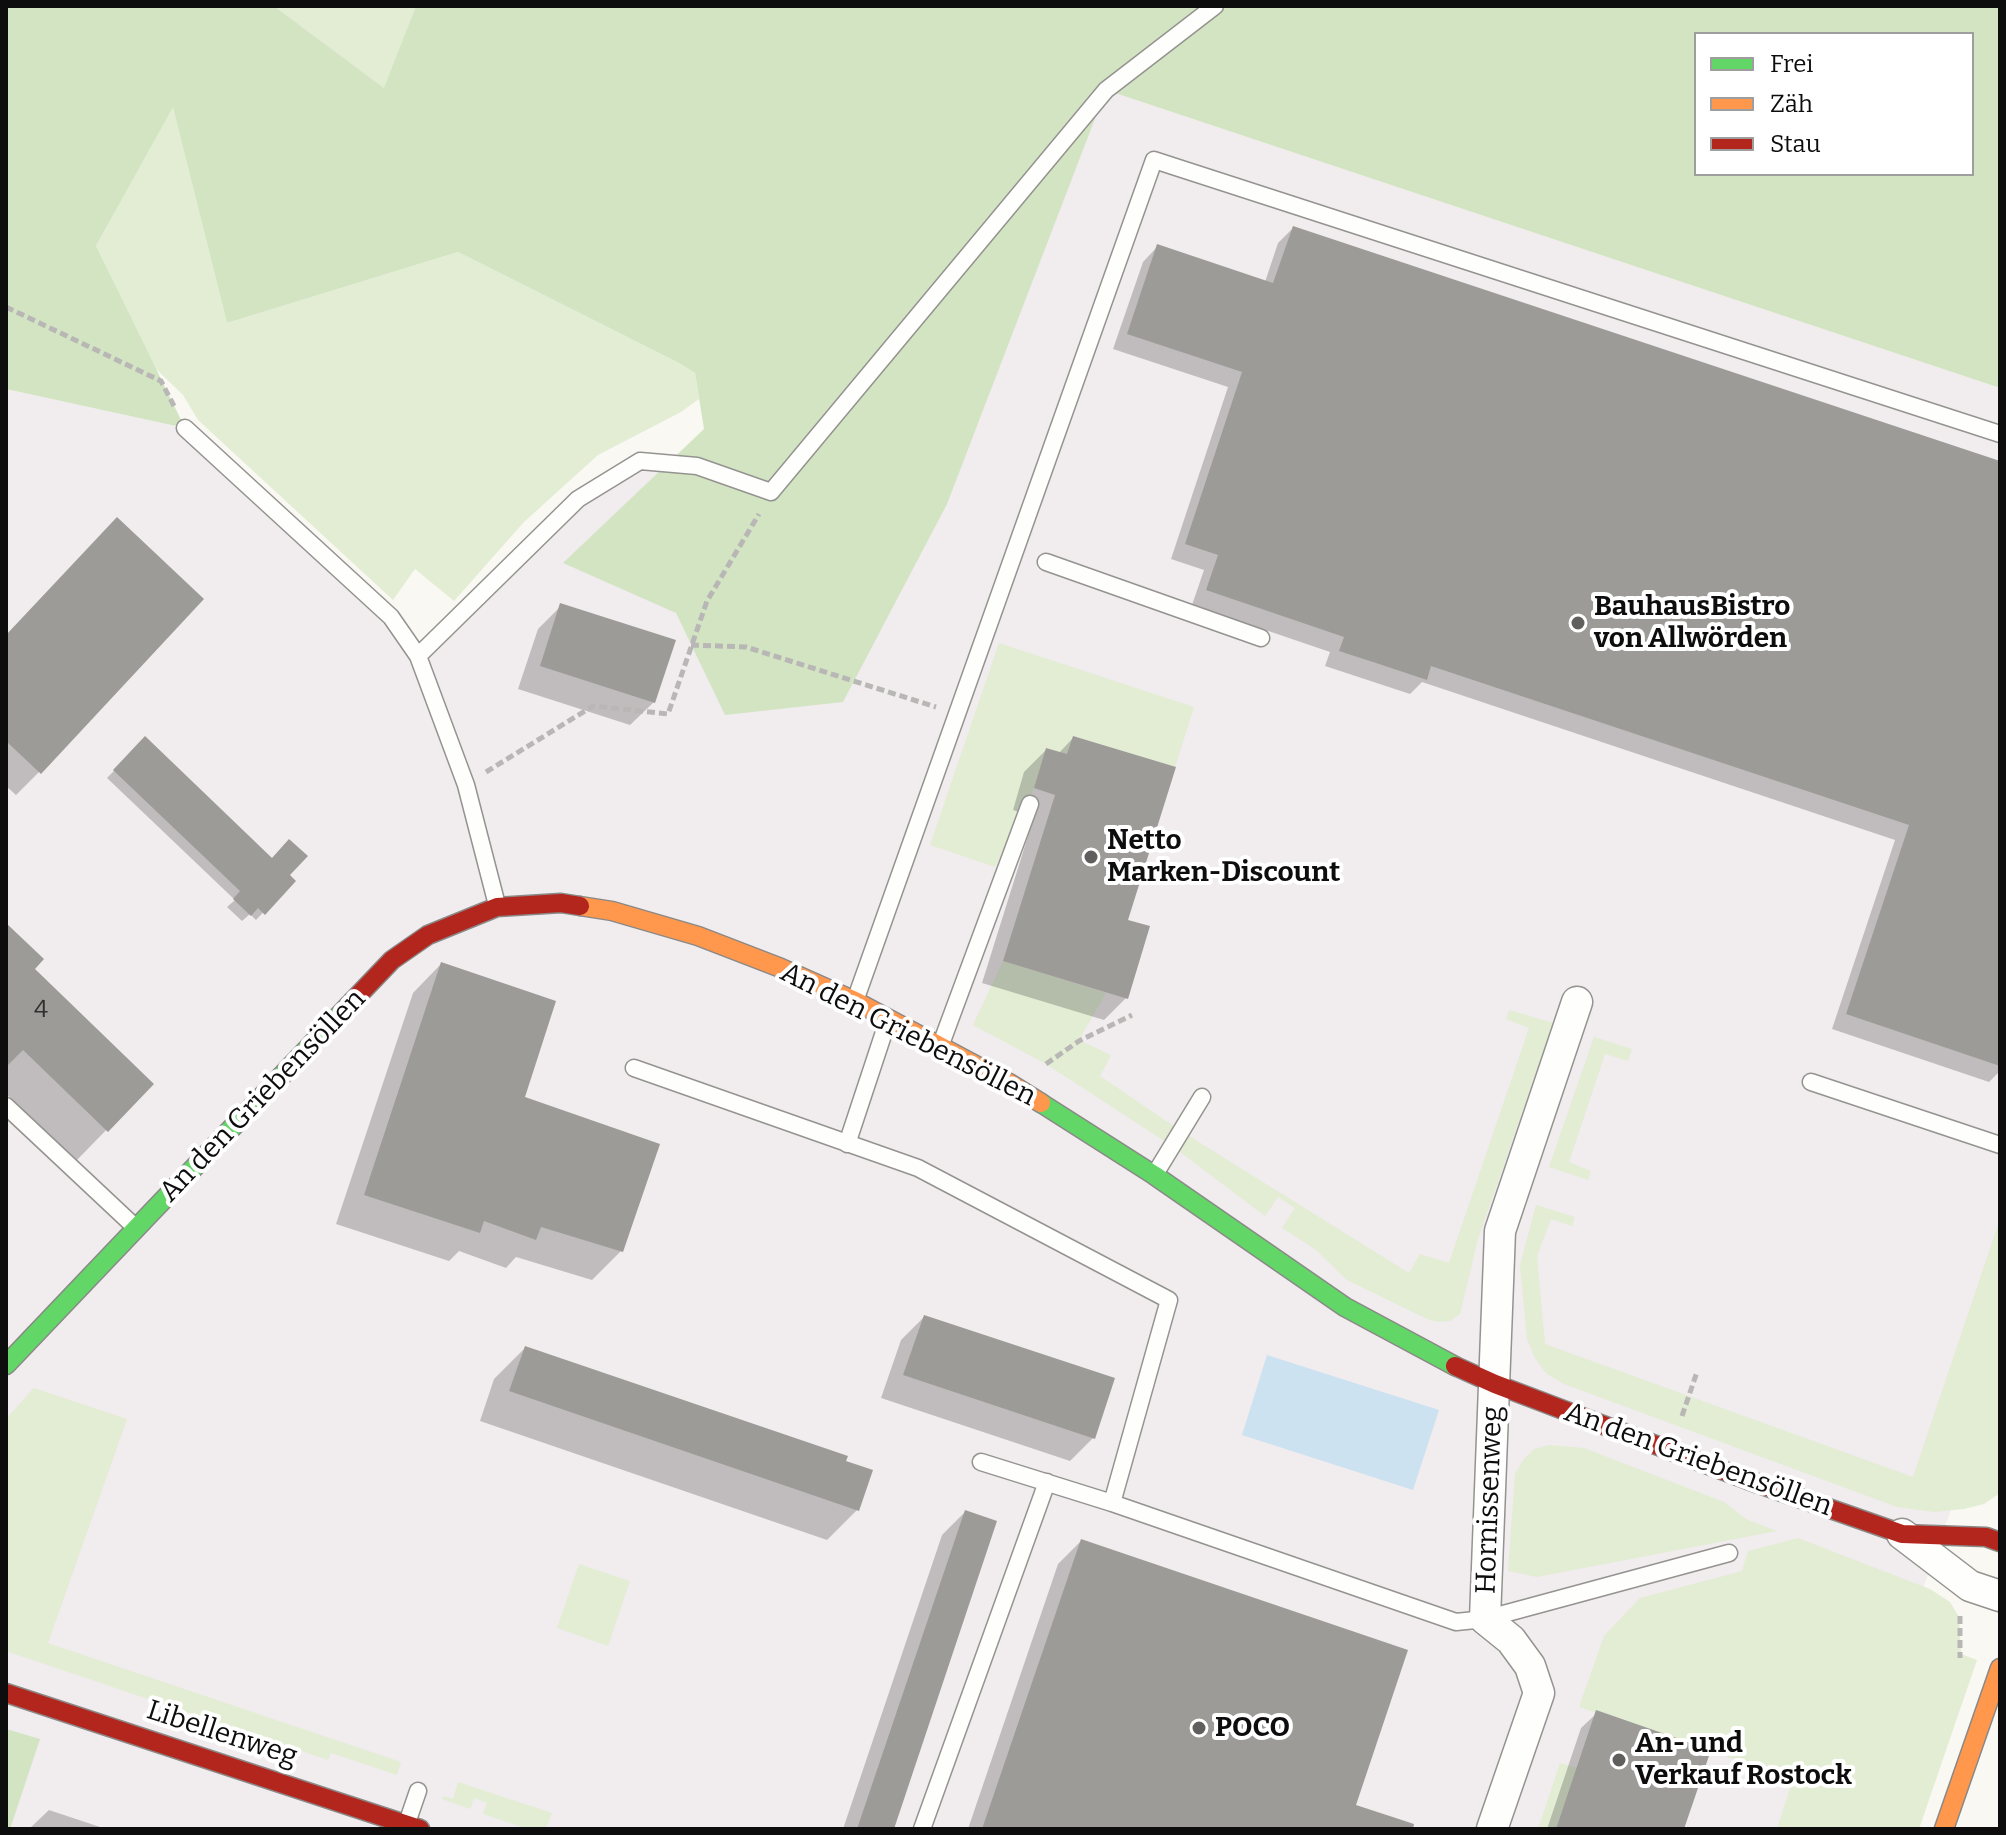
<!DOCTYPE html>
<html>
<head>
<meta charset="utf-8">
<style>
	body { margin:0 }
	#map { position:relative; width:2006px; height:1835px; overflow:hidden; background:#faf8f2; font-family:Bitter,serif }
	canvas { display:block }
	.frame { position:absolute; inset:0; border:8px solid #0d0d0d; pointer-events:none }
	.legend { position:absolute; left:1694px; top:32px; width:280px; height:144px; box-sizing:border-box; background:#fff; border:2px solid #9e9e9e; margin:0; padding:10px 14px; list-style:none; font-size:24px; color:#0d0d0d }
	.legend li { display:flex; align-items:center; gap:16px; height:40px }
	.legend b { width:40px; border:2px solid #9e9e9e }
</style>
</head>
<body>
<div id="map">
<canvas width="2006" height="1835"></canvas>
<div class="frame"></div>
<ul class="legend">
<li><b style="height:10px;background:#63d668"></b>Frei</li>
<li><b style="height:10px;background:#ff974d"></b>Zäh</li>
<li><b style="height:10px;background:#b3261e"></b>Stau</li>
</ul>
</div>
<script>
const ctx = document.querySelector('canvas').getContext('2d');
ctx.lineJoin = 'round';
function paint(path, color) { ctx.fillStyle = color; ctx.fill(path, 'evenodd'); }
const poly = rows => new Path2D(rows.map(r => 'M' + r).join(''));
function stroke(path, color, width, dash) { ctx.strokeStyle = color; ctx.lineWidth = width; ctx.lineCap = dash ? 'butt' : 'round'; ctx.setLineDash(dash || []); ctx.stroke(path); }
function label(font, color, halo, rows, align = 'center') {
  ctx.font = font + ' Bitter,serif'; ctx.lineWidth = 8; ctx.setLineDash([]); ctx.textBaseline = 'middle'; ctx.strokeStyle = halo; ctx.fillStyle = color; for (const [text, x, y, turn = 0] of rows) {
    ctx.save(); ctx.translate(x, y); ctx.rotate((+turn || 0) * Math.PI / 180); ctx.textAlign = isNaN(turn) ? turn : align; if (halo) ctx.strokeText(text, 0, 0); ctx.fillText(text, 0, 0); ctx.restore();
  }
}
paint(poly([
	[1106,90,2000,388,2000,1371,1838,1829,6,1829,6,389,185,428,391,617,417,656,578,499,640,461,697,466]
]), '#f1ecee');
paint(poly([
	[274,6,416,6,385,89],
	[173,106,227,323,458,252,679,363,695,373,699,399,681,412,598,455,524,522,454,601,415,569,393,600,198,420,183,395,153,366,96,246],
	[999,643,1194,707,1175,767,1073,736,1067,754,1046,748,1034,788,995,867,930,845],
	[1003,961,1106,993,1079,1040,1111,1055,1100,1076,1181,1131,1409,1273,1420,1254,1449,1263,1529,1028,1506,1019,1509,1010,1553,1023,1478,1239,1460,1314,1450,1321,1438,1322,1427,1319,1347,1280,1315,1249,1282,1228,1295,1208,1278,1197,1265,1216,1172,1146,1046,1064,973,1025],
	[1594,1037,1632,1049,1628,1061,1605,1054,1569,1162,1591,1171,1588,1180,1549,1167],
	[1536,1205,1575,1217,1572,1226,1551,1219,1537,1256,1545,1344,1913,1477,2000,1219,2000,1493,1984,1504,1964,1509,1934,1512,1897,1507,1564,1384,1546,1373,1535,1358,1527,1339,1520,1265],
	[34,1388,127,1419,48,1643,401,1762,397,1775,331,1753,328,1760,6,1651,6,1419],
	[1549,1445,1584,1448,1724,1502,1746,1519,1777,1531,1537,1577,1508,1571,1515,1474,1523,1460,1534,1449],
	[1798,1538,1930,1589,1950,1602,1959,1617,1961,1654,1977,1660,1919,1829,1777,1829,1793,1779,1579,1707,1604,1636,1640,1598,1742,1571,1748,1551],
	[579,1564,630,1581,608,1646,557,1628],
	[1560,1763,1577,1768,1556,1829,1538,1829],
	[458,1782,552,1813,546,1829,528,1829,483,1814,487,1803,474,1798,470,1809,442,1799,444,1796,453,1799]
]), '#e2edd4');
paint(poly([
	[6,6,274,6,384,88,416,6,2000,6,2000,388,1106,90,947,504,843,702,725,715,676,613,563,563,704,429,695,373,679,363,458,252,227,323,173,107,96,246,185,428,6,389],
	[1696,34,1972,34,1972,174,1696,174],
	[6,1729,40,1739,10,1829,6,1829]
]), '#d3e4c3');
paint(poly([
	[1267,1355,1439,1410,1413,1490,1242,1435]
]), '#cce2f0');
paint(poly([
	[1293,228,2000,463,2000,1071,1989,1082,1832,1029,1895,840,1422,682,1410,694,1325,666,1330,652,1192,605,1204,570,1171,559,1228,387,1113,349,1143,262,1158,246,1265,282,1278,243],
	[561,606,654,702,630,725,518,689,538,629],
	[6,636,39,772,16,795,6,786],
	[1073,738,1126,921,1126,998,1104,1020,982,983,1034,817,1013,810,1024,772,1046,750,1058,754],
	[145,739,293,881,256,920,250,914,242,921,227,907,235,900,107,778],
	[6,926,32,969,151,1084,76,1161,6,1094],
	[441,964,522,1098,657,1145,621,1251,592,1280,516,1257,506,1268,459,1251,449,1261,336,1224,413,993],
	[924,1317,1093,1438,1070,1461,881,1398,901,1340],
	[525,1348,844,1462,857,1510,827,1540,480,1421,494,1379],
	[965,1512,891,1829,843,1829,942,1535],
	[1081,1541,1354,1806,1396,1829,968,1829,1058,1564],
	[1597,1713,1682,1829,1547,1829,1581,1728],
	[49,1810,106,1829,29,1829]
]), '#0003');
paint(poly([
	[1293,226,2000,461,2000,1066,1846,1014,1909,825,1431,666,1427,680,1382,665,1339,651,1344,637,1206,590,1218,555,1185,544,1242,372,1127,334,1157,244,1273,283],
	[117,517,204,599,41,774,6,741,6,635],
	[560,603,676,640,655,703,540,666],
	[145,736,272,858,289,839,308,856,290,875,296,881,265,915,258,908,251,916,233,899,240,891,113,770],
	[1073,736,1176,767,1128,920,1150,926,1128,999,1003,961,1055,795,1034,788,1046,748,1067,754],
	[6,923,44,959,35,969,154,1084,108,1132,23,1050,6,1067],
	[441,962,556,1001,525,1097,660,1144,623,1252,541,1227,536,1240,484,1221,480,1233,364,1195],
	[924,1315,1115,1378,1095,1439,903,1375],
	[525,1346,848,1456,846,1461,873,1470,859,1511,509,1391],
	[965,1510,997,1521,894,1829,857,1829],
	[1081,1539,1408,1650,1356,1805,1414,1824,1413,1829,982,1829],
	[1596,1710,1711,1750,1684,1829,1556,1829]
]), '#9d9b97');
const lane = poly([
	[185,428,391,617,418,656,466,785,497,905],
	[1046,562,1261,638],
	[418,656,578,499,640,461,697,466,771,492,1106,90,1215,6],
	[856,998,1154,160,2000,434],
	[941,1044,1030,804],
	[634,1068,918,1168,1169,1300,1112,1503],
	[1811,1082,2000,1145],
	[6,1106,135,1227],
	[847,1144,888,1020],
	[1155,1174,1202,1097],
	[981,1462,1112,1503,1456,1622,1485,1619,1729,1553],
	[407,1823,418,1791],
	[922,1829,1047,1482]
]);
const street = poly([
	[1902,1534,1970,1586,2000,1596],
	[1492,1829,1539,1693,1530,1666,1511,1640,1485,1619,1500,1231,1577,1002]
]);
const fast = poly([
	[1041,1103,1154,1175,1345,1307,1455,1366],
	[6,1365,349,1005]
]);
const slow = poly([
	[580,906,612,911,698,936,781,968,855,1001,1009,1083,1041,1103],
	[1944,1829,2000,1668]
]);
const jam = poly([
	[349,1005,392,960,428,935,497,907,561,903,580,906],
	[1455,1366,1495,1384,1748,1480,1902,1534,1986,1537,2000,1542],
	[6,1693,420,1829]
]);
stroke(lane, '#949390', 19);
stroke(street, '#949390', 33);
stroke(fast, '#8a8987', 21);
stroke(slow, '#8a8987', 21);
stroke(jam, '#8a8987', 21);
stroke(poly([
	[6,307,161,381,174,406],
	[691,645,746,647,936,707],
	[486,772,593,706,668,714,707,601,759,514],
	[1046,1064,1079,1041,1132,1015],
	[1682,1416,1697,1372],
	[1960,1616,1960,1658]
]), '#b8b7b6', 5, [8, 4]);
stroke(lane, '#fefefd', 16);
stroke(street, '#fefefd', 30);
stroke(fast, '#63d668', 18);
stroke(slow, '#ff974d', 18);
stroke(jam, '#b3261e', 18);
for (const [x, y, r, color] of [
	[1578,623,8,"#605f5d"],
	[1091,857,8,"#605f5d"],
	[1199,1728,8,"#605f5d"],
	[1619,1760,8,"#605f5d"]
]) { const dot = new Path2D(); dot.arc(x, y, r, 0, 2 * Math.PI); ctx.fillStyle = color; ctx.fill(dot); stroke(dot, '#fff', 3); }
label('24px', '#313030', null, [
	["4",41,1010]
]);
label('bold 28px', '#0d0d0d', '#fff', [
	["BauhausBistro",1594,607],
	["von Allwörden",1594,639],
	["Netto",1107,841],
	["Marken-Discount",1107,873],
	["POCO",1215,1728],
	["An- und",1635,1744],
	["Verkauf Rostock",1635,1776]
], 'left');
label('28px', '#0d0d0d', '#fff', [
	["An den Griebensöllen",908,1035,27],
	["An den Griebensöllen",263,1096,-46],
	["An den Griebensöllen",1698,1460,20],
	["Hornissenweg",1490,1500,-88],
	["Libellenweg",222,1734,18]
]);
</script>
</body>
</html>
